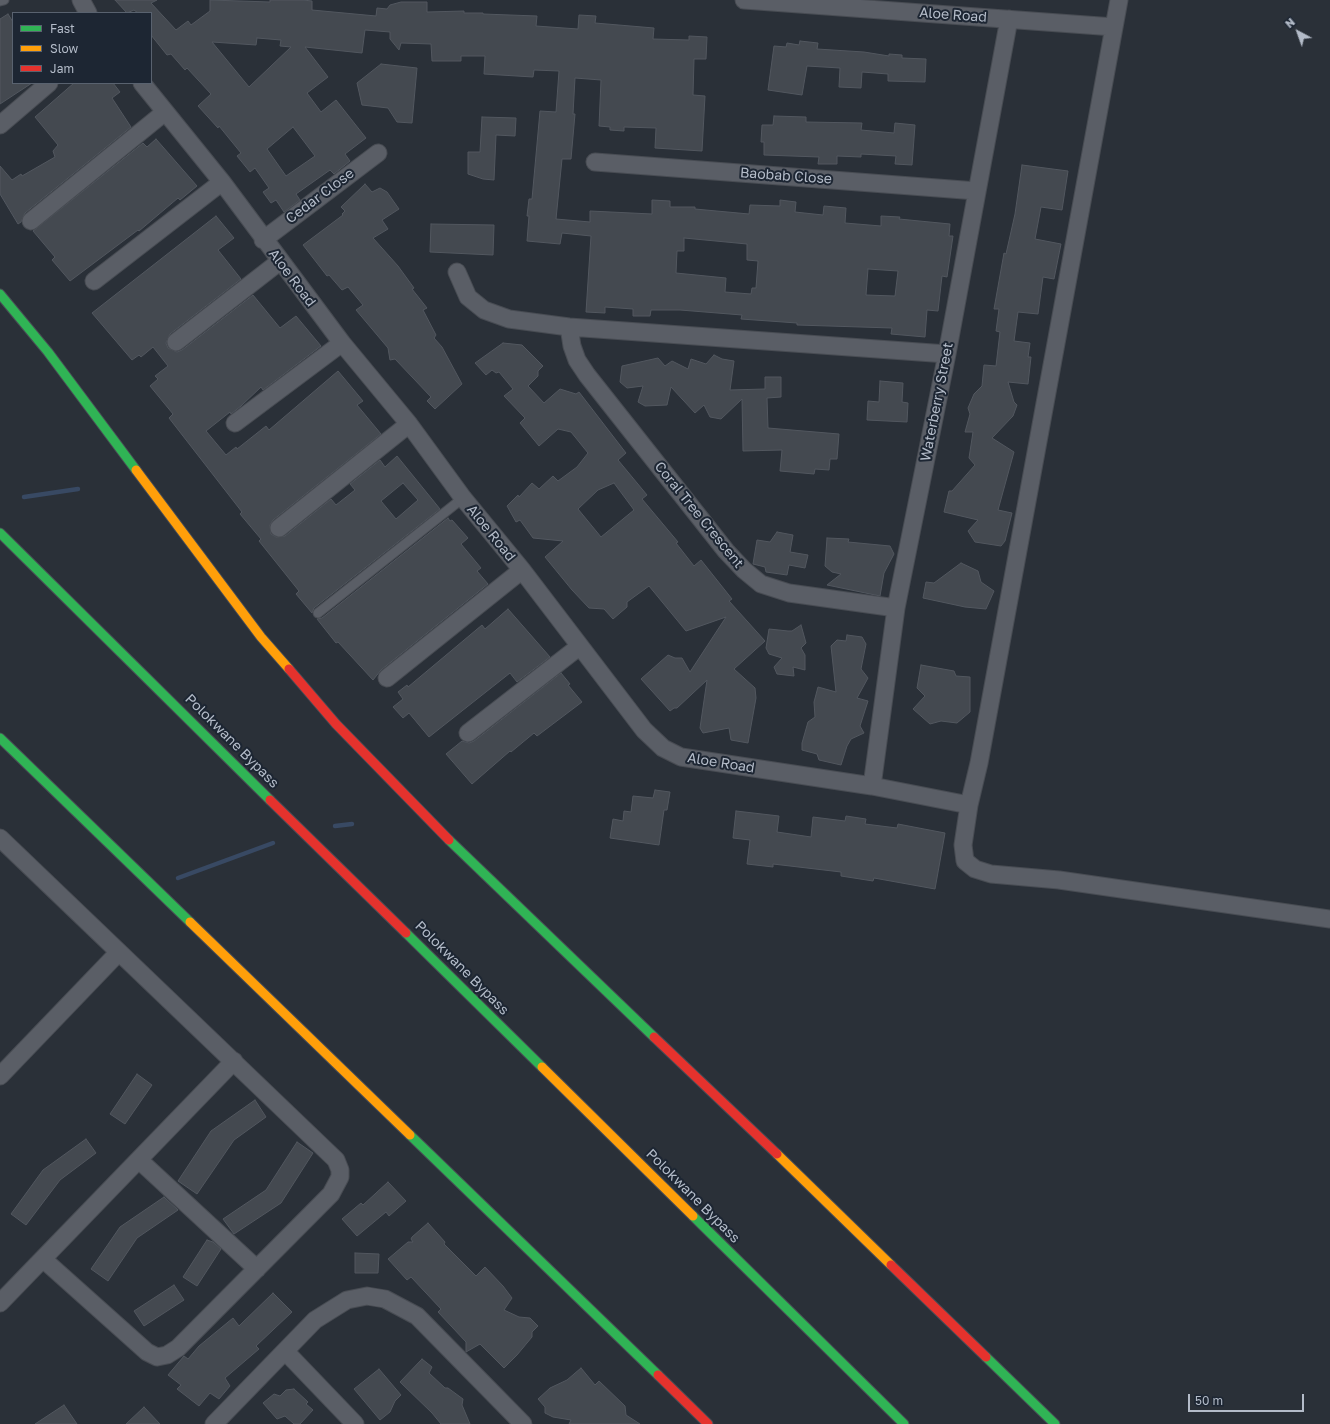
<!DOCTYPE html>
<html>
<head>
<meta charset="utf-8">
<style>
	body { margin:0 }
	#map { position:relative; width:1330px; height:1424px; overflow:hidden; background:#2a3038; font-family:"Golos Text",sans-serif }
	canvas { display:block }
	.legend { position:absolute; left:12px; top:12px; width:140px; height:72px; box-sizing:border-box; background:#1d2633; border:1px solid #59626f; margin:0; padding:5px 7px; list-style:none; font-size:12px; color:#b4bcc9 }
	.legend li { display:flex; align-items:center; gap:8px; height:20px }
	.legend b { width:20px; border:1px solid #59626f }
	.north { position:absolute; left:1278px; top:12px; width:40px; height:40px; -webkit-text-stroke:3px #1d2633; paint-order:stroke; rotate:319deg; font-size:11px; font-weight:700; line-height:16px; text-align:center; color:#b4bcc9 }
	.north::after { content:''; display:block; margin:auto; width:14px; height:18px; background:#b4bcc9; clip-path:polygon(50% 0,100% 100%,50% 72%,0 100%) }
	.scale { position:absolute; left:1188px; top:1394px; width:116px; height:18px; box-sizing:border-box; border:2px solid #b4bcc9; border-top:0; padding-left:5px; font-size:12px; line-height:14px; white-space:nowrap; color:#b4bcc9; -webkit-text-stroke:3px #1d2633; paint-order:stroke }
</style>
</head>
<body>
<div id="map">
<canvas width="1330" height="1424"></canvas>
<ul class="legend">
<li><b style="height:5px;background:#30b455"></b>Fast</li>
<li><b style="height:5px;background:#ff9f0a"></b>Slow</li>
<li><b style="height:5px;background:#e5322d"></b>Jam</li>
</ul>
<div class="north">N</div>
<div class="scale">50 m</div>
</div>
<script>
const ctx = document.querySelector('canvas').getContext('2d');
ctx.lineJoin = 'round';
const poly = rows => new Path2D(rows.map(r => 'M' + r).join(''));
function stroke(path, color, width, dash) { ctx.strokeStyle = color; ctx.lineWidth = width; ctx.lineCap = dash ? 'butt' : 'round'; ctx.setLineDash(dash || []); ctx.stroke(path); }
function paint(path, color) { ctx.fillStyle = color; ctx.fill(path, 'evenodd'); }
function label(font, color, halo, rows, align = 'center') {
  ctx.font = font + ' "Golos Text",sans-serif'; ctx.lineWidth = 4; ctx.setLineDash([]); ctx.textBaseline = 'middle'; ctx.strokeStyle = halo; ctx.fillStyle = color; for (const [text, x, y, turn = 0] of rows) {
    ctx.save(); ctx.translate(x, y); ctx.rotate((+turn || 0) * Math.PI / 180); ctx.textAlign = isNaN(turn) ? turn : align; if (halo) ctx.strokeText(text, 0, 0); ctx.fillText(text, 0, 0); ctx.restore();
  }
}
stroke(poly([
	[24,497,78,489],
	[335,826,352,824],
	[178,878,273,843]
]), '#384963', 4.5);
const building = poly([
	[115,0,157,0,151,3,176,30,188,21,191,25,210,11,210,0,270,2,270,0,303,0,312,1,312,10,376,16,377,8,387,9,390,5,401,2,427,2,427,12,464,11,464,13,483,13,483,14,537,16,536,26,578,29,579,15,596,16,595,23,654,28,653,39,689,40,689,36,707,37,706,59,694,59,693,95,705,96,702,151,655,148,656,128,624,127,624,131,610,130,610,127,599,126,601,80,575,78,573,114,575,114,571,159,562,159,556,219,590,222,590,211,652,214,652,200,670,201,670,207,695,207,695,209,749,214,750,205,780,206,780,200,796,202,795,212,823,215,824,206,846,208,845,223,881,226,881,216,900,217,899,219,950,224,949,236,953,236,947,277,942,276,938,311,927,310,925,337,891,334,892,328,797,325,797,323,741,319,742,315,680,310,651,310,650,316,633,316,633,309,605,307,605,313,586,312,591,236,562,233,560,244,527,241,529,216,527,216,529,199,532,199,540,111,556,112,559,71,534,70,533,77,484,74,485,56,461,56,461,61,432,61,431,44,401,43,399,50,390,39,390,32,365,30,362,53,305,47,328,77,307,93,321,112,336,100,366,138,345,154,350,161,334,174,330,170,296,194,300,200,284,212,276,200,271,203,263,192,269,188,255,168,250,172,237,156,241,153,219,126,218,128,198,106,211,94,187,68,185,70,171,54,167,55,151,35,151,13,138,13,134,10,127,13,115,0],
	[257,38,281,40,280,46,291,47,249,87,212,42,256,45,257,38],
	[293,127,315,156,286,176,267,149,293,127],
	[684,238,747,244,747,260,758,261,756,288,752,288,751,294,725,292,726,278,676,273,677,251,684,251,684,238],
	[868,269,898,271,895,296,866,295,868,269],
	[8,14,13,22,13,83,32,83,0,104,0,19,8,14],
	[800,41,818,43,817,49,864,52,889,56,889,54,902,55,902,58,926,59,925,82,888,81,888,74,862,72,861,88,839,87,840,68,807,66,802,95,768,90,774,46,786,47,787,43,799,45,800,41],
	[381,64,417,68,412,123,397,122,388,108,362,105,357,83,381,64],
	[74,83,113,83,120,92,112,98,131,127,25,213,21,222,18,224,0,194,0,166,12,180,21,174,22,176,55,157,53,151,58,145,35,117,74,83],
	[774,116,806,117,806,122,862,123,861,130,894,133,895,123,915,125,912,165,895,164,896,156,861,154,861,157,837,156,837,164,818,164,819,157,764,155,764,142,761,142,762,125,773,125,774,116],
	[482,117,516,118,515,136,496,135,494,180,483,179,468,174,468,152,480,152,482,117],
	[156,139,197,186,180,200,178,198,139,231,138,230,70,281,52,260,55,257,33,231,143,143,147,147,156,139],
	[1022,165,1068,171,1062,210,1041,207,1035,239,1061,244,1054,279,1043,277,1038,314,1018,312,1014,341,1030,343,1028,357,1031,357,1028,384,1008,382,1014,402,1017,405,1013,416,992,438,1014,452,998,510,1012,513,1005,541,1001,546,975,542,968,531,978,520,944,512,949,491,952,491,975,465,969,458,973,432,965,432,970,414,968,408,974,394,982,386,984,365,996,366,1000,332,996,331,999,309,994,309,1004,253,1006,254,1015,214,1022,165],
	[365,184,372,192,380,188,387,192,399,209,382,220,388,229,373,238,398,266,414,288,412,289,427,308,423,310,436,335,434,338,442,347,462,384,435,409,427,401,431,397,395,359,390,360,388,348,356,310,363,305,348,287,342,290,329,275,327,276,303,245,343,215,342,214,345,211,341,207,365,184],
	[216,216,234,238,218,250,241,279,170,334,166,343,168,348,177,352,182,350,253,295,280,328,296,316,321,346,263,390,261,387,241,406,231,414,230,412,206,431,226,455,236,447,237,449,266,426,269,430,338,371,363,401,357,405,381,434,273,520,270,525,271,534,276,537,285,536,331,499,336,505,355,490,350,484,380,460,385,467,397,456,440,509,314,608,312,613,296,594,299,591,259,541,261,539,240,514,242,512,169,418,173,414,150,386,158,379,155,376,168,366,153,347,141,357,139,355,132,360,92,313,216,216],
	[403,483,418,500,396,519,381,501,403,483],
	[431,224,494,225,493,255,430,252,431,224],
	[503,343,522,345,543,366,538,371,538,376,528,386,544,403,560,389,576,394,579,392,626,453,618,460,647,495,642,499,678,542,676,543,694,566,701,560,732,599,729,601,765,641,734,669,755,688,756,698,748,743,731,740,729,728,703,733,700,728,707,680,677,708,674,708,670,711,641,679,668,655,675,658,682,658,690,672,726,617,686,631,649,586,627,602,627,607,613,619,604,609,589,608,572,590,545,557,563,541,533,538,520,520,516,522,507,506,518,495,519,497,532,483,539,489,553,476,558,481,577,467,588,453,571,432,558,429,539,446,520,423,525,418,504,396,513,389,499,372,496,373,492,370,486,375,475,363,503,343],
	[614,483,634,510,601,537,578,509,598,490,614,483],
	[714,355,722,359,734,361,730,390,765,389,765,377,781,377,781,397,767,398,768,428,839,434,837,459,830,459,829,470,815,469,814,474,780,471,782,450,743,451,742,399,721,419,710,417,704,405,695,413,671,387,667,405,645,406,638,402,643,386,627,388,620,382,622,366,658,358,665,366,672,361,688,369,691,359,706,364,714,355],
	[880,381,903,383,902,402,908,403,907,422,867,420,868,401,879,402,880,381],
	[448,518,450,521,452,520,468,538,461,544,481,568,477,571,488,584,381,670,373,680,338,642,336,643,317,619,322,618,448,518],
	[777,532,793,535,790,552,808,555,805,568,789,565,787,575,766,572,765,567,753,564,757,540,770,542,777,532],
	[827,538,849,539,848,542,890,546,894,554,884,573,880,596,827,585,841,574,832,572,825,566,827,538],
	[961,563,978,571,981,582,994,591,986,609,965,607,923,598,926,582,934,583,961,563],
	[508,609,550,657,517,682,510,673,429,737,409,713,403,718,393,707,403,699,398,692,407,685,408,687,482,625,485,629,508,609],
	[801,625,806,643,801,648,805,655,805,670,793,667,794,676,777,674,774,667,782,658,769,654,766,648,769,629,788,631,792,631,801,625],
	[847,635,862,637,866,644,861,669,868,678,857,698,868,701,860,726,864,733,851,739,847,746,841,765,819,760,817,754,802,750,802,743,808,722,815,717,814,702,818,687,836,692,831,646,837,640,846,641,847,635],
	[921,665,954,671,956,676,970,677,970,712,957,723,941,721,930,724,913,709,925,696,917,688,921,665],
	[561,673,570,684,568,685,582,702,537,736,534,733,511,752,510,751,472,784,446,754,462,741,469,743,474,741,561,673],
	[655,790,670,792,667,810,664,810,659,845,610,838,613,819,623,821,624,811,631,812,633,796,653,798,655,790],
	[736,811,779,816,777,832,811,837,813,817,845,821,846,816,866,819,865,824,897,828,898,824,945,833,935,889,874,878,873,881,841,876,841,872,773,864,773,867,747,864,750,840,733,838,736,811],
	[137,1074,152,1085,125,1124,110,1114,137,1074],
	[255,1100,266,1117,234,1140,197,1194,178,1181,211,1131,255,1100],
	[86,1139,96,1153,60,1180,26,1225,11,1214,43,1170,86,1139],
	[297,1142,313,1153,281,1203,234,1234,223,1219,266,1190,297,1142],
	[388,1182,406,1201,389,1216,386,1212,357,1236,342,1219,361,1203,363,1205,388,1182],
	[164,1197,178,1210,137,1238,108,1281,91,1269,120,1227,164,1197],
	[428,1223,445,1242,444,1244,476,1276,485,1267,503,1286,512,1298,504,1310,519,1317,530,1318,538,1326,532,1332,532,1337,517,1355,504,1368,480,1344,466,1352,466,1342,438,1312,441,1309,411,1277,407,1280,388,1259,408,1242,413,1242,411,1239,412,1237,428,1223],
	[207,1240,213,1242,221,1249,197,1286,183,1277,207,1240],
	[355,1253,379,1254,378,1273,355,1273,355,1253],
	[174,1285,184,1300,144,1326,134,1311,174,1285],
	[273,1293,292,1312,256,1346,259,1349,225,1378,230,1386,219,1399,210,1393,199,1406,177,1389,181,1385,168,1375,184,1356,188,1359,199,1346,233,1318,239,1326,273,1293],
	[422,1359,432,1367,429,1373,445,1388,448,1388,463,1399,462,1405,470,1424,441,1424,432,1413,400,1382,422,1359],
	[581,1368,595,1385,599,1381,625,1406,626,1415,640,1424,569,1424,571,1420,553,1417,545,1413,545,1407,538,1399,550,1388,567,1380,581,1368],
	[379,1369,401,1395,395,1401,390,1412,380,1420,354,1389,379,1369],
	[294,1389,308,1402,306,1404,313,1410,300,1424,294,1424,285,1416,277,1419,263,1403,274,1394,280,1396,286,1390,294,1389],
	[64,1405,77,1424,35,1424,64,1405],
	[144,1407,160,1424,126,1424,144,1407]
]);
paint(building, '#444950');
stroke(building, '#52575f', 1);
const lane = poly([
	[0,1,4,0],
	[318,613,463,498]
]);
const street = poly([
	[81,0,88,13],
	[744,0,1114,27],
	[1119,0,979,763,969,805,963,845,965,861,975,869,991,874,1059,880,1330,919],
	[142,83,222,182,342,343,409,424,463,498,522,570,644,730,663,748,681,757,872,786,969,805],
	[0,125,49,83],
	[595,162,977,191],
	[31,221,165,112],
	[263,240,378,153],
	[457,272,468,297,484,310,509,319,569,327,947,354],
	[94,281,222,182],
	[569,327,572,346,577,360,587,375,726,551,744,570,761,584,789,593,896,608],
	[176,342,279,262],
	[235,423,342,343],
	[279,528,409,424],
	[387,678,522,570],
	[468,733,580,646],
	[872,786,896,608,947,354,1009,19],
	[0,838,336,1160,340,1170,340,1177,331,1194,178,1348,167,1355,157,1357,147,1352,43,1259],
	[0,1076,119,952],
	[139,1160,257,1269],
	[0,1303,234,1061],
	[285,1351,355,1424],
	[214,1424,315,1320,347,1300,367,1296,385,1299,417,1316,523,1424]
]);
const fast = poly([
	[0,294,48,352,136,470],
	[0,533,270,800],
	[0,738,190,922],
	[449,840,654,1037],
	[406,933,542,1067],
	[410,1135,658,1375],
	[693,1216,904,1424],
	[986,1357,1055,1424]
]);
const slow = poly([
	[136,470,261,637,289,669],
	[190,922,410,1135],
	[542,1067,693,1216],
	[777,1154,891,1265]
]);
const jam = poly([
	[289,669,336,724,449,840],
	[270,800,406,933],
	[654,1037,777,1154],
	[891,1265,986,1357],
	[658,1375,708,1424]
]);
stroke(lane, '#484c53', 11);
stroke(street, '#484c53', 19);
stroke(fast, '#484c55', 11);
stroke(slow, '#484c55', 11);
stroke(jam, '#484c55', 11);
stroke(lane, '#5a5e66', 9);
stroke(street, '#5a5e66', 17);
stroke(fast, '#30b455', 9);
stroke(slow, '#ff9f0a', 9);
stroke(jam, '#e5322d', 9);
label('14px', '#b4bcc9', '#1d2633', [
	["Aloe Road",953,15,4],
	["Baobab Close",786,176,4],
	["Cedar Close",320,196,-37],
	["Aloe Road",292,278,53],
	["Waterberry Street",937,402,-79],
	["Coral Tree Crescent",699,515,51],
	["Aloe Road",491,533,51],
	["Polokwane Bypass",232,741,45],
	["Aloe Road",721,763,9],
	["Polokwane Bypass",462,968,45],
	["Polokwane Bypass",693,1196,45]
]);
</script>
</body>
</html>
